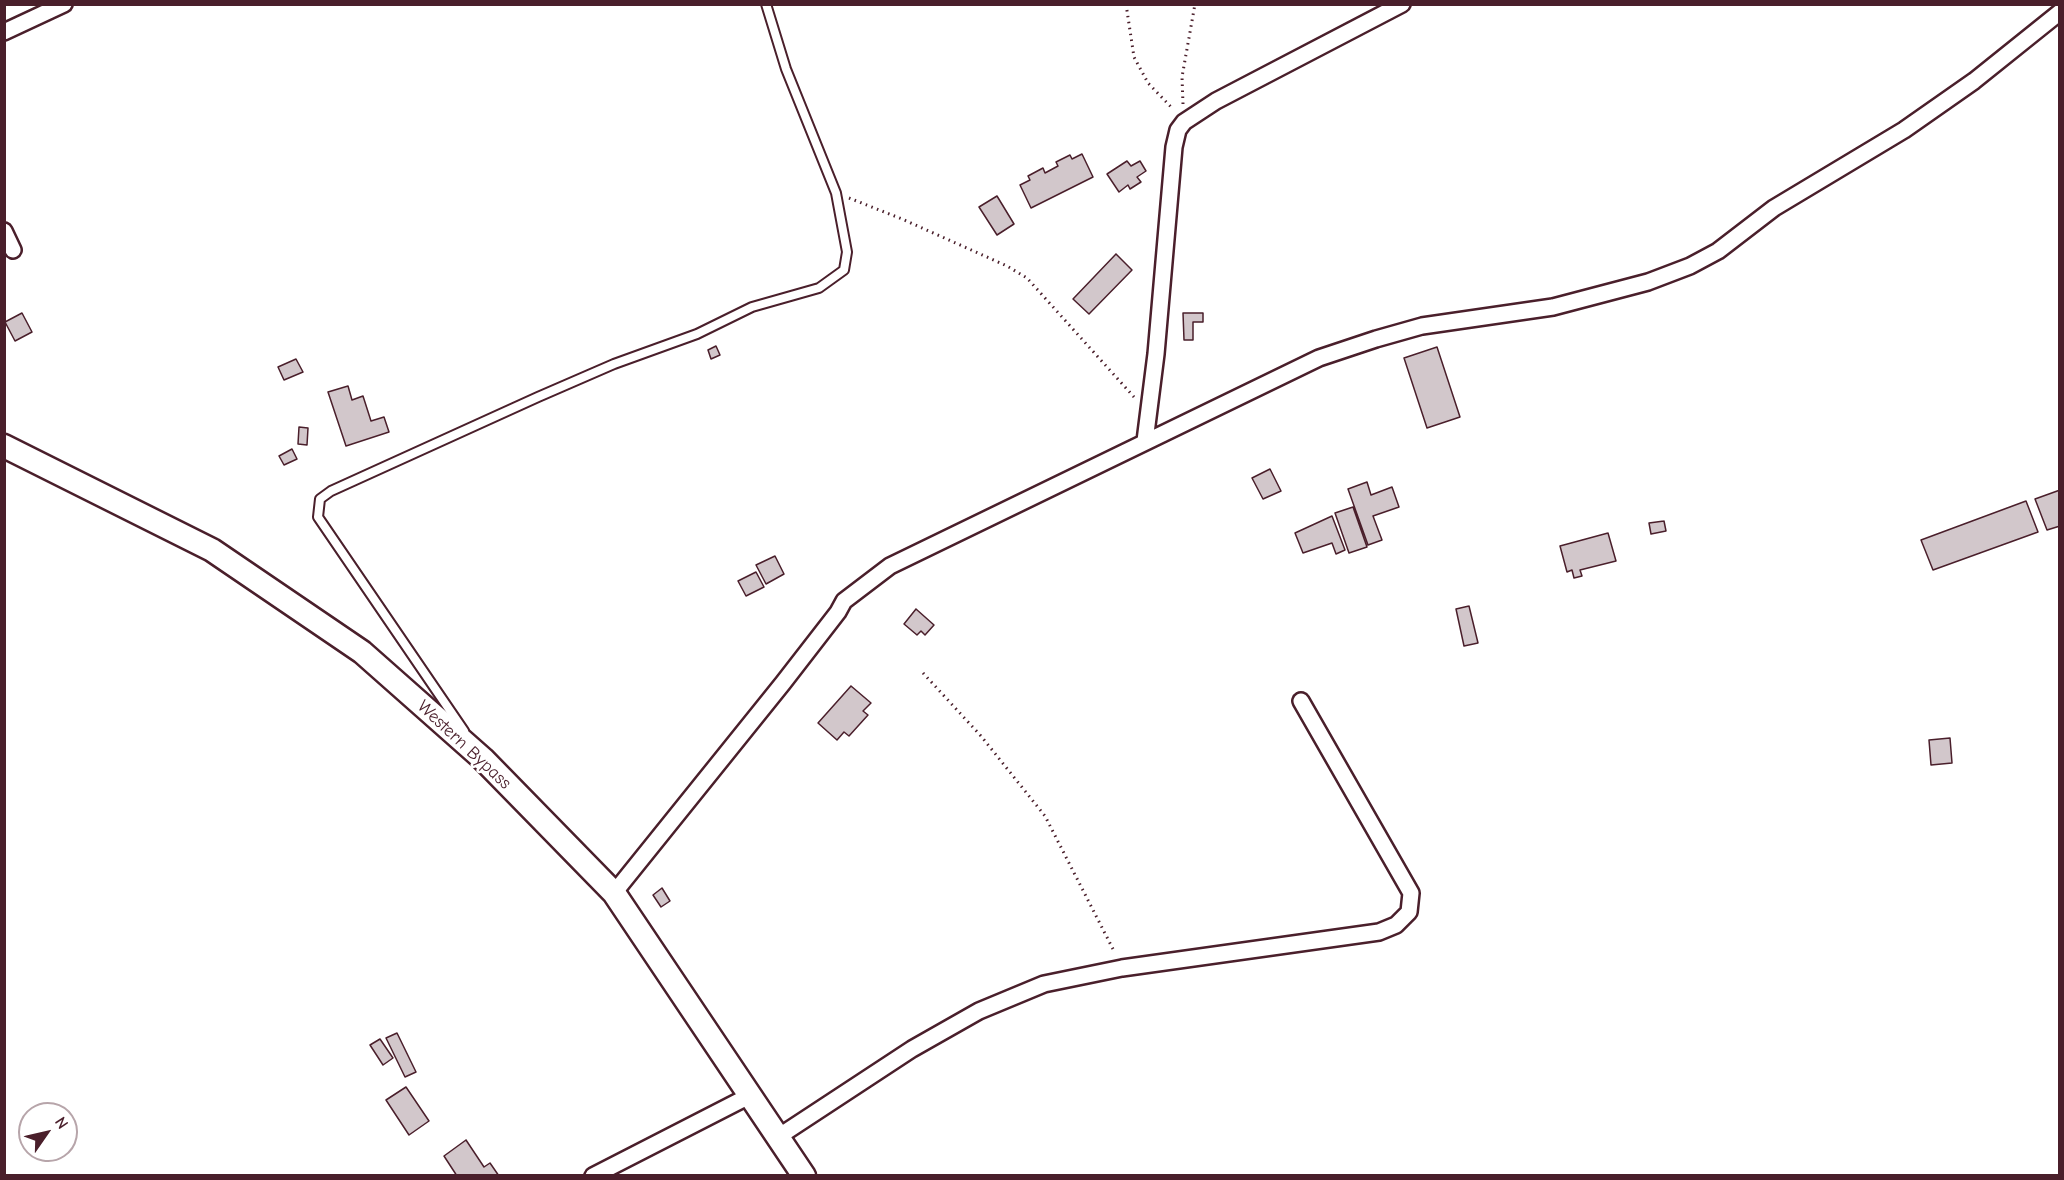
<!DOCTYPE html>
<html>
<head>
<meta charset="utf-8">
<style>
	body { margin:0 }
	#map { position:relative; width:2064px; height:1180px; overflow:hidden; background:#fff; font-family:"Comic Neue",sans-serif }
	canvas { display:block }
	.frame { position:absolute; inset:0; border:6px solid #4a1f2b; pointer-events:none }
	.north { position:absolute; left:18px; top:1102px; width:60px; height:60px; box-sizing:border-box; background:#fff; border:2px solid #b7a5aa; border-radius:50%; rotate:56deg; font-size:16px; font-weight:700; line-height:24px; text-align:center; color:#4a1f2b }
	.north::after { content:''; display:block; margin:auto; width:21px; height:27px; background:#4a1f2b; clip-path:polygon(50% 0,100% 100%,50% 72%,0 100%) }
</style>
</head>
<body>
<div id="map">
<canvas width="2064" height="1180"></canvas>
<div class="frame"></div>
<div class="north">N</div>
</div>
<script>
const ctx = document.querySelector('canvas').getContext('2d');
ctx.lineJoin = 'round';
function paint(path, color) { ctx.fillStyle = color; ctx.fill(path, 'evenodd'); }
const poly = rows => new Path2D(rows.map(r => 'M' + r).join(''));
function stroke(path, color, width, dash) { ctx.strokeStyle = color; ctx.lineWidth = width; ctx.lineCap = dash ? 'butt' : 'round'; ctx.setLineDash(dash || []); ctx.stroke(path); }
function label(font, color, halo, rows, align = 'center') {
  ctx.font = font + ' "Comic Neue",sans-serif'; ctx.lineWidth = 5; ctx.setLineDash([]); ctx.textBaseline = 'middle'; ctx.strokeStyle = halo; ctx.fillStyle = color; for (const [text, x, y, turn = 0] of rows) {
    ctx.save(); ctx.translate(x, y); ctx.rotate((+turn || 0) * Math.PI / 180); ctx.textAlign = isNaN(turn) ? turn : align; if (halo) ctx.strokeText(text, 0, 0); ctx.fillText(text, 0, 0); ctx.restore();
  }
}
const building = poly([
	[1082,154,1093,177,1031,208,1020,185,1030,180,1028,176,1043,168,1045,173,1058,166,1056,162,1070,155,1072,159,1082,154],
	[1127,161,1131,166,1140,161,1146,171,1137,177,1141,182,1130,189,1128,185,1119,192,1107,174,1127,161],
	[997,196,1014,224,997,235,979,207,997,196],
	[1116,254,1132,270,1089,314,1073,299,1116,254],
	[22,313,32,332,15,341,5,322,22,313],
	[1183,313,1203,313,1203,322,1193,322,1193,340,1184,340,1183,313],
	[716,346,720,355,711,359,708,350,716,346],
	[1437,347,1460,417,1427,428,1404,358,1437,347],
	[296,359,303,372,284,380,278,367,296,359],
	[348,386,352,400,363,396,371,421,384,417,389,432,346,446,328,392,348,386],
	[299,427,308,428,307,445,298,444,299,427],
	[292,449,297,459,284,465,279,456,292,449],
	[1270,469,1281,491,1263,499,1252,478,1270,469],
	[1367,482,1371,495,1392,487,1399,507,1373,516,1382,540,1368,545,1348,489,1367,482],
	[2060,490,2060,526,2047,530,2035,499,2060,490],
	[2026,501,2038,532,1933,570,1921,540,2026,501],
	[1353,507,1367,547,1349,553,1335,513,1353,507],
	[1332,516,1345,550,1336,554,1332,543,1303,553,1295,533,1332,516],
	[1664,521,1666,531,1651,534,1649,523,1664,521],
	[1608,533,1616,561,1580,570,1582,576,1574,578,1572,570,1567,572,1560,546,1608,533],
	[775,556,784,574,766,584,756,565,775,556],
	[756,572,764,587,746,596,738,581,756,572],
	[1469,606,1478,643,1464,646,1456,609,1469,606],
	[916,609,934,625,925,635,921,631,917,635,904,624,916,609],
	[851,686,871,703,863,711,868,715,849,736,844,732,837,740,818,723,851,686],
	[1950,738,1952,763,1931,765,1929,740,1950,738],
	[662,888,670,901,661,907,653,895,662,888],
	[397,1033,416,1072,405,1077,386,1038,397,1033],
	[380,1039,393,1058,383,1065,370,1045,380,1039],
	[406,1087,429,1121,409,1135,386,1100,406,1087],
	[466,1140,484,1167,490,1163,499,1176,457,1176,444,1156,466,1140]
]);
paint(building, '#d2c7cb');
stroke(building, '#4a1f2b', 1.5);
const service = poly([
	[464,731,318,517,320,499,331,491,538,397,614,364,697,334,752,307,819,288,844,270,847,252,836,193,786,69,766,4]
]);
const minor = poly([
	[4,32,64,4],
	[4,231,13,250],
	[1145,441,1156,354,1174,147,1178,130,1184,122,1216,101,1402,4],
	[614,893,783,683,838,612,844,601,890,566,1319,358,1376,339,1422,326,1553,307,1648,282,1690,266,1718,251,1774,208,1904,130,1974,81,2060,12],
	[778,1137,912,1049,979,1011,1044,984,1122,968,1379,932,1396,925,1409,912,1411,893,1301,701],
	[593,1176,751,1095]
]);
const primary = poly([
	[4,446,212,550,362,652,483,759,614,893,804,1176]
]);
stroke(service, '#4a1f2b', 12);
stroke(minor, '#4a1f2b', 20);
stroke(primary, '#4a1f2b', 27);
stroke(poly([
	[1126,4,1134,57,1148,83,1173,109],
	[1183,104,1182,77,1195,4],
	[849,198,902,219,1007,266,1027,278,1134,397],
	[923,673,981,736,1045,816,1115,953]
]), '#4a1f2b', 3, [1.5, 4.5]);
stroke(service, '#fff', 8);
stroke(minor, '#fff', 15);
stroke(primary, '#fff', 22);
label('18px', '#4a1f2b', '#fff', [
	["Western Bypass",464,745,43]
]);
</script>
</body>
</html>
